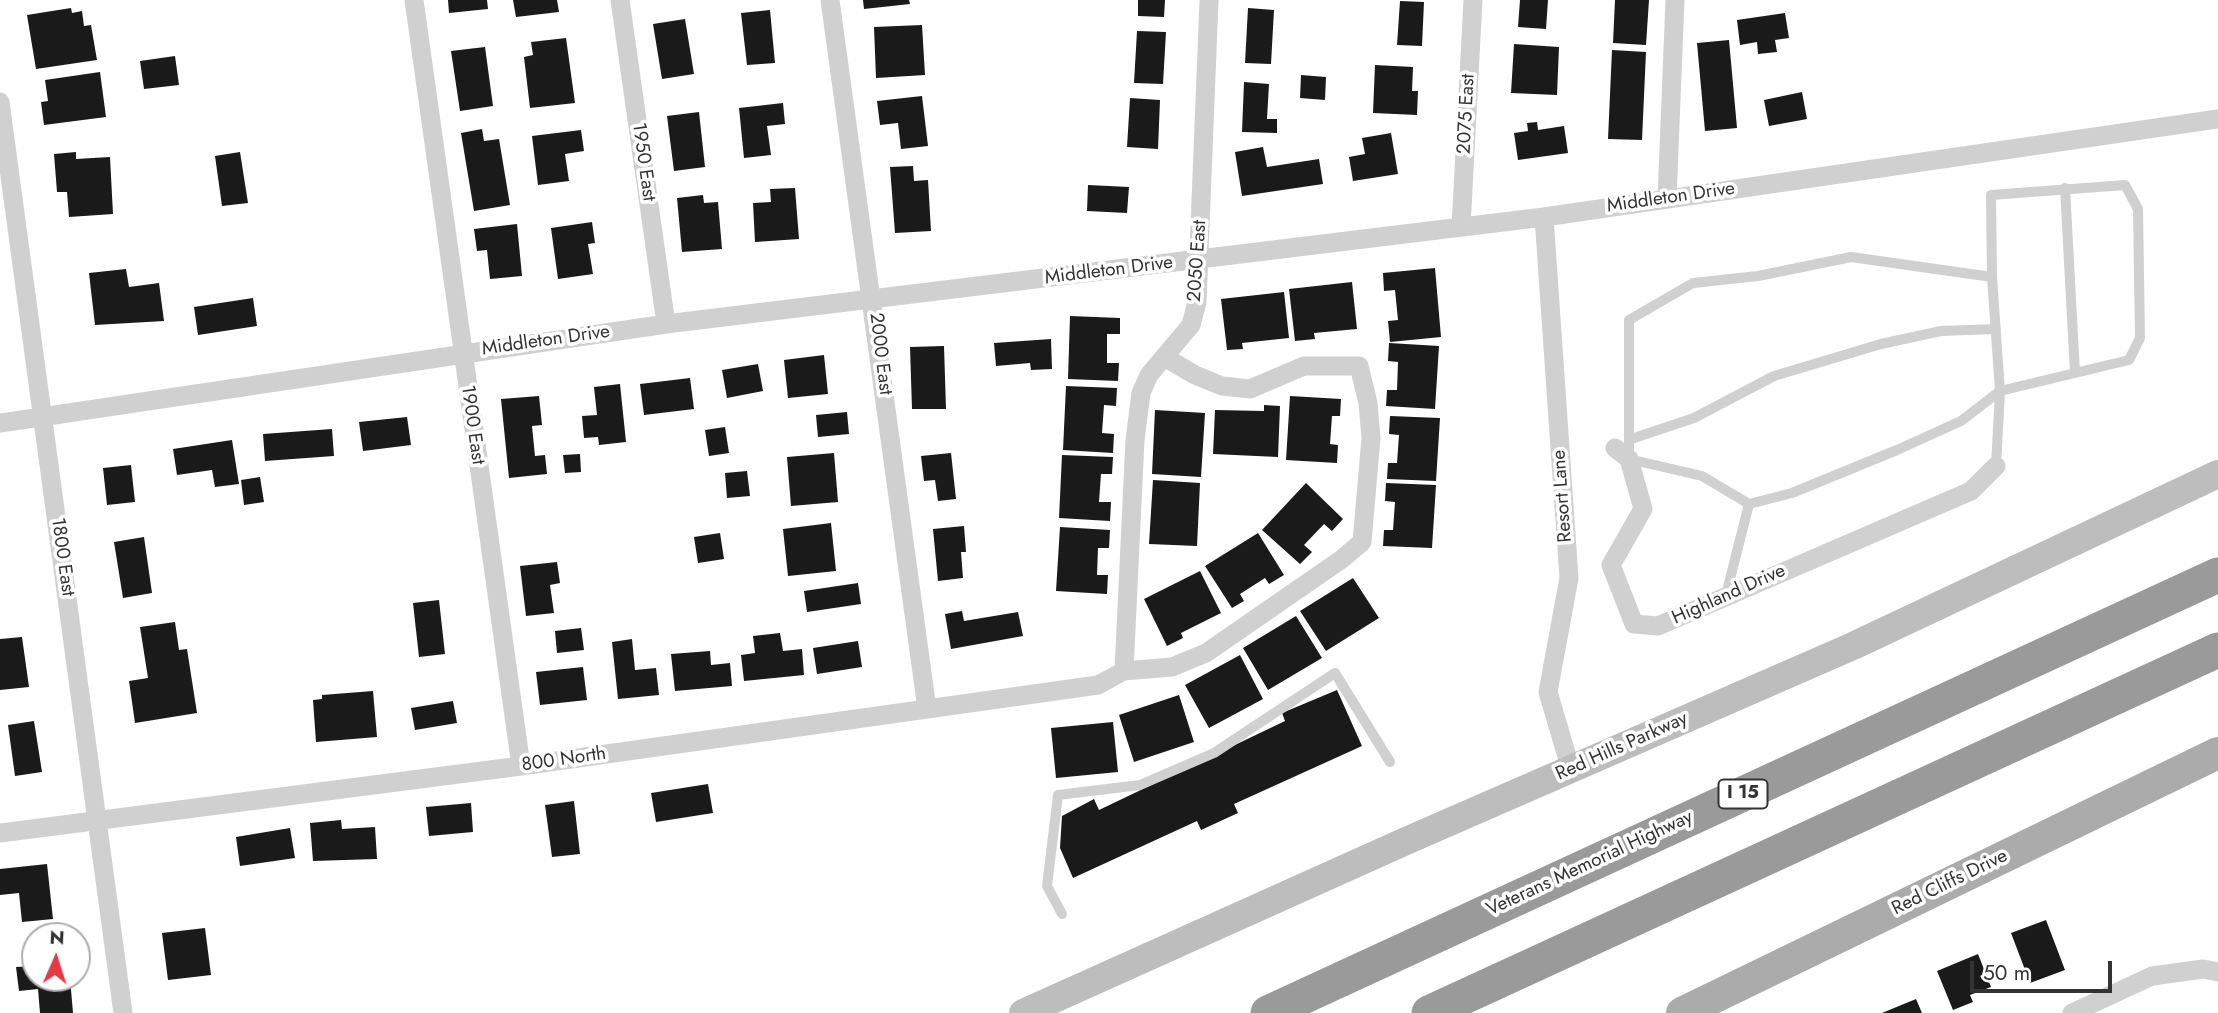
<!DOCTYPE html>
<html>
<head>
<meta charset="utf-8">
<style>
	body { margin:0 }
	#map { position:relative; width:2218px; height:1013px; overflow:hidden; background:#fff; font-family:Jost,sans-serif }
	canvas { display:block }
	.north { position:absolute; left:21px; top:922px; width:70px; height:70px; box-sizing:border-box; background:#fff; border:2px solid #adadad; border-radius:50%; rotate:3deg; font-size:19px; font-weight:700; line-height:28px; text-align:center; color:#333 }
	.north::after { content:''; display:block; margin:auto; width:24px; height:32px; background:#e63946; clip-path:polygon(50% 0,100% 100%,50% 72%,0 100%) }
	.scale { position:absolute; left:1970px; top:961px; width:142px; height:32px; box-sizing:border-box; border:4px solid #333; border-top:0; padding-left:9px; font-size:21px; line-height:24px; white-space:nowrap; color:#333; -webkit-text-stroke:5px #fff; paint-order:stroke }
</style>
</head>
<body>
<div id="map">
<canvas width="2218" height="1013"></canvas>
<div class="north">N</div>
<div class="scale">50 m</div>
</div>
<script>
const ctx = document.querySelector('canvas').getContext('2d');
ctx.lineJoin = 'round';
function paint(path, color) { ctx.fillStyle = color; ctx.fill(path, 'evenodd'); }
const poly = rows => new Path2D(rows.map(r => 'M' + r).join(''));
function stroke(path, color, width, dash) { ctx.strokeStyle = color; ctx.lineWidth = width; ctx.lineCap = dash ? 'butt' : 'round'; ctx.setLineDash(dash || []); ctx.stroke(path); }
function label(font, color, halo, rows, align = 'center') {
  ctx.font = font + ' Jost,sans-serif'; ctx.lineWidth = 7; ctx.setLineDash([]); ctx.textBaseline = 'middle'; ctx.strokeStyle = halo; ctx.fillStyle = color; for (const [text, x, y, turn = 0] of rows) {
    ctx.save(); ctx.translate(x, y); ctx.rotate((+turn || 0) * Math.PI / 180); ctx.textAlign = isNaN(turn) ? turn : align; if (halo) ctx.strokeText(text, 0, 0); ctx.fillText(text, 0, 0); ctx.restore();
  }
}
paint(poly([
	[448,0,487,0,488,9,449,13],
	[513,0,557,0,559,12,516,17],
	[863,0,909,0,910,4,864,9],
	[1138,0,1165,0,1164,17,1138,16],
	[1520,0,1548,0,1546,29,1518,27],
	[1615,0,1649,0,1646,45,1613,43],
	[1400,1,1424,2,1422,46,1397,45],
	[71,8,72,13,82,11,84,26,91,25,97,60,36,69,27,15],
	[1248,8,1274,10,1271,64,1245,63],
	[770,10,775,63,747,65,741,13],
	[1785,13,1789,38,1775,40,1777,52,1758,54,1757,42,1740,45,1737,20],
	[685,19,694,74,662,79,653,24],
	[922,25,925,75,876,78,874,27],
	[1137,31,1166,32,1163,84,1134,83],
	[566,38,575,103,530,108,524,57,533,55,531,42],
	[1729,40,1737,128,1705,131,1697,43],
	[1514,44,1559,47,1557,95,1511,93],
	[485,47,493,106,460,111,451,51],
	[1612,50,1646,52,1642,140,1608,139],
	[175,56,179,85,144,89,140,61],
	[1375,65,1413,67,1412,91,1418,91,1417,115,1373,113],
	[100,72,106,117,44,125,41,102,48,101,45,80],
	[1301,75,1326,77,1325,100,1300,98],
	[1244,82,1269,84,1267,119,1277,119,1277,133,1242,132],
	[1802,92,1807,119,1769,126,1764,100],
	[922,96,928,146,901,149,898,123,880,125,877,101],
	[1130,98,1160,100,1158,149,1127,147],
	[783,103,785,124,767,126,771,155,744,158,739,108],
	[699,112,705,167,674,171,667,116],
	[1537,122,1538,130,1564,126,1568,153,1518,160,1514,133,1528,131,1527,123],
	[482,129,484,141,499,139,510,205,474,211,461,133],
	[581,130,584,151,565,154,569,181,538,185,532,136],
	[1391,133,1398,174,1353,181,1349,157,1365,154,1362,138],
	[1263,147,1267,167,1319,159,1323,184,1242,196,1235,152],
	[76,152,76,159,110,157,113,214,69,217,67,192,57,192,54,154],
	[240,152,248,203,222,206,215,156],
	[913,166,914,181,928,180,931,231,895,233,890,167],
	[1088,185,1129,187,1127,213,1087,211],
	[795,188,799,239,755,242,753,203,771,202,770,189],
	[703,195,704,203,718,202,722,249,682,252,677,198],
	[592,222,595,243,588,244,593,274,558,279,551,228],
	[517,224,522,276,490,279,487,250,477,251,474,229],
	[1435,268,1441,337,1390,342,1388,321,1398,320,1395,290,1384,291,1383,273],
	[126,269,129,287,159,283,164,321,95,325,89,273],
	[1352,282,1357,329,1314,333,1315,339,1295,341,1289,289],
	[1284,292,1289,338,1242,343,1243,349,1227,350,1221,299],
	[253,298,257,326,198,335,194,307],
	[1070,316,1120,318,1120,334,1107,334,1107,363,1119,363,1118,381,1068,379],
	[1051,339,1052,369,1031,370,1030,363,996,366,994,343],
	[1389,343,1439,346,1435,409,1386,406,1387,390,1397,390,1398,362,1388,361],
	[944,346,946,409,912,409,910,347],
	[824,355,828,394,788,398,784,360],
	[758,364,763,391,727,398,722,370],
	[690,378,694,409,644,415,640,384],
	[620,384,626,442,599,445,598,437,584,438,582,416,597,415,594,387],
	[1066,386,1117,388,1116,406,1104,405,1102,433,1114,434,1113,453,1063,450],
	[539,396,542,425,532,426,535,456,545,455,547,474,509,478,501,399],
	[1290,396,1341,399,1340,416,1332,416,1330,444,1338,445,1337,463,1286,460],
	[1264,405,1280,406,1278,457,1213,454,1215,410,1264,411],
	[1155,410,1205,413,1201,477,1152,474],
	[847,412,849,434,818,437,816,415],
	[1390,416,1440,418,1436,481,1387,479,1388,463,1397,463,1399,435,1389,434],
	[407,417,411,445,363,451,359,422],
	[725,427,729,453,709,456,705,430],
	[332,429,334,456,265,461,263,434],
	[232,440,239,484,215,487,212,470,177,475,173,449],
	[834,453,838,502,791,506,787,457],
	[951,453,956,499,938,501,935,480,924,481,921,456],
	[580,454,581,472,565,473,563,455],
	[1062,455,1113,457,1112,474,1101,474,1099,502,1111,502,1110,521,1059,518],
	[131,465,135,502,107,505,103,468],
	[747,471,750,496,727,498,725,473],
	[260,477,264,502,244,505,241,480],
	[1153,480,1200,483,1197,546,1149,544],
	[1306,483,1343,519,1332,531,1324,524,1304,545,1312,552,1300,564,1262,530],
	[1386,483,1436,485,1432,548,1383,546,1384,530,1393,530,1395,502,1385,501],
	[831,523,836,571,788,576,783,529],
	[964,526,966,552,961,552,963,578,938,581,933,529],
	[1060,527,1110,530,1109,548,1098,548,1097,575,1108,575,1107,594,1056,591],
	[720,533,724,559,698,563,694,537],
	[1258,533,1284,575,1269,584,1265,578,1240,594,1244,601,1232,608,1205,566],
	[144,537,152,593,123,598,114,542],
	[557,562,560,583,550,585,554,613,526,616,520,566],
	[1200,571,1221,613,1181,633,1183,638,1167,646,1144,599],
	[1353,578,1379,618,1326,651,1300,611],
	[858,583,861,604,807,612,804,591],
	[439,600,445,654,419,657,413,603],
	[962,611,964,621,1018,612,1023,636,951,649,945,614],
	[1296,616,1322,658,1268,690,1243,648],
	[175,622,179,650,187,649,197,713,135,723,129,681,148,678,140,627],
	[581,628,584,650,557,653,555,631],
	[780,633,783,651,802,649,804,675,744,681,741,655,755,653,753,636],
	[22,637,29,687,0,690,0,639],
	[632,639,635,670,656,668,659,695,618,699,612,642],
	[858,641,862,667,817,674,813,648],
	[710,651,711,665,730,663,732,686,675,691,671,654],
	[1240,655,1263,699,1209,728,1185,685],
	[583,667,587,700,540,705,536,672],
	[1337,690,1362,746,1234,804,1238,813,1201,830,1197,821,1073,878,1060,848,1062,816,1094,799,1099,810,1285,721,1282,713],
	[373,691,377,737,316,742,313,700,322,699,322,695],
	[1179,695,1194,742,1134,762,1119,715],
	[453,701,457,723,415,730,411,708],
	[34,721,42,772,15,776,8,725],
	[1113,722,1118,772,1056,778,1051,728],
	[708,784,713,813,656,822,651,793],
	[574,801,580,854,552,857,545,805],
	[471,803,473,832,429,836,426,807],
	[341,820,342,829,375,827,377,859,313,861,310,823],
	[290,828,295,858,240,866,236,837],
	[47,864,53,919,22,922,19,893,0,895,0,869],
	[2046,920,2065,970,2030,983,2011,933],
	[205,928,211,975,168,980,162,933],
	[1978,954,1991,987,1970,995,1973,1002,1953,1010,1937,971],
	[35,966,35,978,70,978,73,1013,40,1013,38,989,19,991,16,967],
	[1916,999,1922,1013,1882,1013]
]), '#1a1a1a');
stroke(poly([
	[2065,188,2075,373],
	[1992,277,1851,257,1758,276,1693,283,1629,320,1629,459,1702,476,1749,504,1792,493,1897,450,1961,421,2000,391,2129,360,2140,338,2138,209,2125,185,1991,195,1992,277,2000,391,1996,466],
	[1631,439,1694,418,1774,376,1881,344,1941,331,1996,329],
	[1726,595,1749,504],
	[1062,914,1047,886,1058,795,1140,785,1214,753,1335,673,1390,762]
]), '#d0d0d0', 10);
stroke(poly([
	[414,0,521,766],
	[620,0,666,324],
	[830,0,927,709],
	[0,102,123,1013],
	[1667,199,1675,0],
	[1544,217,1569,578,1548,692,1571,770],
	[1461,227,1473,0],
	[0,423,666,324,1544,217,2218,119],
	[1615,448,1629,459,1643,509,1611,565,1634,624,1658,626,1971,491,1996,466],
	[1124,671,1135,440,1141,393,1149,375,1191,325,1197,302,1209,0],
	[0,833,521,766,1098,685,1124,671,1172,667,1206,653,1342,559,1362,542,1371,438,1368,403,1359,366,1304,366,1250,389,1222,386,1195,375,1166,358],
	[2072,1013,2152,976,2203,969,2218,972]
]), '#d0d0d0', 19);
stroke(poly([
	[1023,1013,1406,841,1853,646,2218,474]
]), '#bdbdbd', 28);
stroke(poly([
	[1682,1013,2218,753]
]), '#ababab', 32);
stroke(poly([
	[1268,1013,2218,575],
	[1429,1013,2218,650]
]), '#9a9a9a', 35);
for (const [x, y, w] of [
	[1743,794,49]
]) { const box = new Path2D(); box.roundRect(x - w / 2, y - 14.5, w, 29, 5); ctx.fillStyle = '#fff'; ctx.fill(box); stroke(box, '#333', 2); }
label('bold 18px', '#333', null, [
	["I 15",1743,794]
]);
label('19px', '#333', '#fff', [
	["2075 East",1467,114,-87],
	["1950 East",643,162,82],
	["Middleton Drive",1671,198,-8],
	["2050 East",1198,261,-86],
	["Middleton Drive",1109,271,-7],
	["Middleton Drive",546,341,-8],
	["2000 East",880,354,83],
	["1900 East",472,425,82],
	["Resort Lane",1563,496,-94],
	["1800 East",62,557,82],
	["Highland Drive",1729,595,-24],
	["Red Hills Parkway",1622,747,-24],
	["800 North",564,760,-8],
	["Veterans Memorial Highway",1590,864,-25],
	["Red Cliffs Drive",1950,883,-26]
]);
</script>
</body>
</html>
